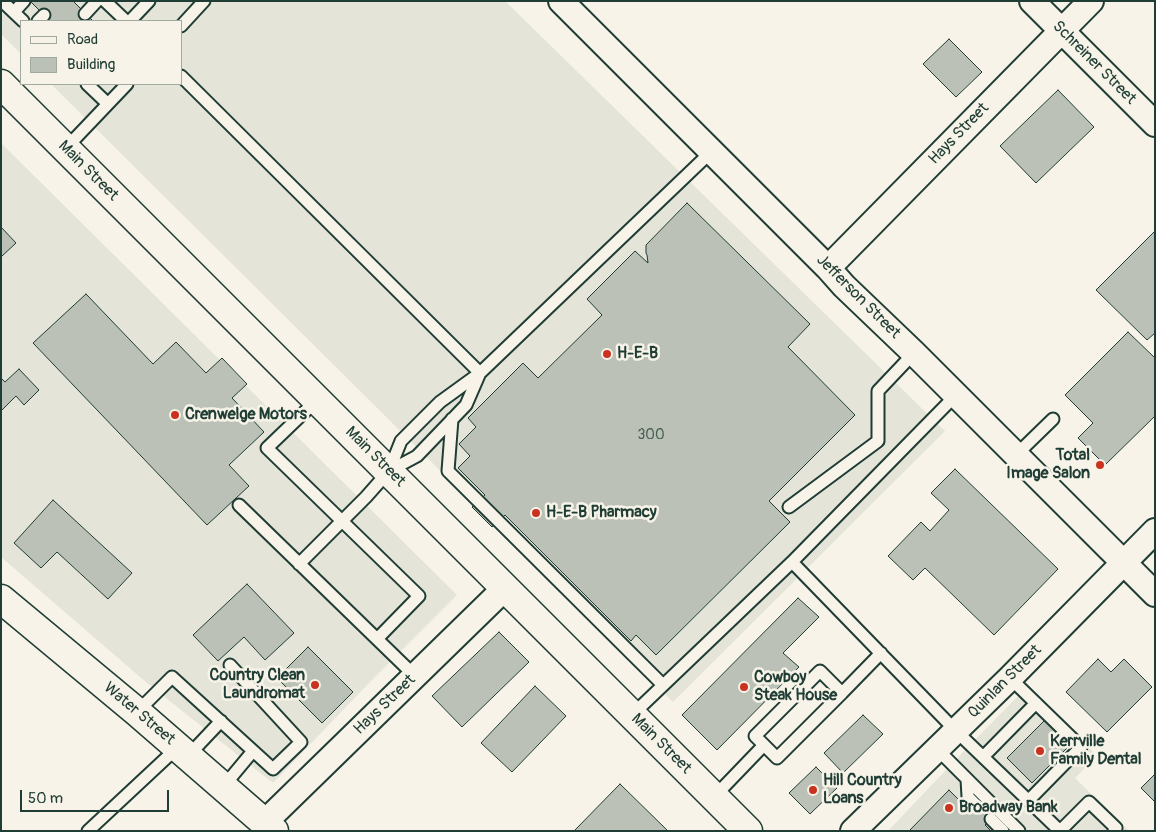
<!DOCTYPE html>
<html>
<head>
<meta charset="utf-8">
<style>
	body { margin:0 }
	#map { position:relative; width:1156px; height:832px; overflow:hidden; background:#f7f3e8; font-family:Pangolin,sans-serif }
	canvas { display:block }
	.frame { position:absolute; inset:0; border:2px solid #1f3d34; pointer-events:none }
	.legend { position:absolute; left:20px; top:20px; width:162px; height:65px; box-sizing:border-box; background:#f7f3e8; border:1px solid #a1aaa0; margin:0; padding:6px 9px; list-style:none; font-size:15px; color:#1f3d34 }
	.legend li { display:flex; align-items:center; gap:10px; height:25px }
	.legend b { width:25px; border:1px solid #a1aaa0 }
	.scale { position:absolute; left:20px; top:790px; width:149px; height:22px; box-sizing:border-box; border:2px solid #1f3d34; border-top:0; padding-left:6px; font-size:15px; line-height:18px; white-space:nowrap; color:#1f3d34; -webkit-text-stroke:4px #f7f3e8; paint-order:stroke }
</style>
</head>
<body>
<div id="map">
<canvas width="1156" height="832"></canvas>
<div class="frame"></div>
<ul class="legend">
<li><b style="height:6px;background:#f7f3e8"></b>Road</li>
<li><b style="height:14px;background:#bbc1b6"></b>Building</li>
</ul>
<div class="scale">50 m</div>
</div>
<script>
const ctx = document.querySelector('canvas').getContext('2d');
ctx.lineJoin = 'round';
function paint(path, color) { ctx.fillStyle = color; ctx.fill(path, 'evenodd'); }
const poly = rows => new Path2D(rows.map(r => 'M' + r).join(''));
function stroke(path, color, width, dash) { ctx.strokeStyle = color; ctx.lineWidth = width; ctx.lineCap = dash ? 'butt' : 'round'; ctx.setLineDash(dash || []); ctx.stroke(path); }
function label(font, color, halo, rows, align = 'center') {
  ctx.font = font + ' Pangolin,sans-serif'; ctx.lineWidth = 5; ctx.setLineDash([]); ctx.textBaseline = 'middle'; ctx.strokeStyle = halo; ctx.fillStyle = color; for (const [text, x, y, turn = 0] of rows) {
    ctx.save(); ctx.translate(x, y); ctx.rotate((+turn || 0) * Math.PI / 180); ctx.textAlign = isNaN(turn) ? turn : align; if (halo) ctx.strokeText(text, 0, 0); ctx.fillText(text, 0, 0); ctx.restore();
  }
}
paint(poly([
	[1,1,505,1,945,431,673,702,51,84,181,84,181,21,21,21,21,54,1,34],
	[1,143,457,595,370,682,273,783,147,683,1,557],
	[1028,686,1097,756,1075,778,1129,831,888,831,964,751]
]), '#e5e4d9');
const building = poly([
	[30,1,73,1,93,21,50,21,30,1],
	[949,39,982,72,956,97,923,64,949,39],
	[1058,90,1094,127,1036,183,1000,146,1058,90],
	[687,203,810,324,788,347,855,415,769,501,790,522,656,655,636,635,631,641,505,515,492,527,472,507,485,495,458,468,470,456,459,444,476,427,468,418,523,363,538,378,602,315,587,299,635,251,648,263,647,255,646,253,646,245,687,203],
	[1,227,16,243,1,257,1,227],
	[1155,231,1155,333,1147,340,1096,290,1155,231],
	[86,294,153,364,176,342,206,373,222,358,247,384,232,398,264,432,229,465,249,486,207,525,33,343,86,294],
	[1128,332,1155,358,1155,416,1105,465,1078,438,1093,423,1065,395,1128,332],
	[19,369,39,390,24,405,16,396,1,411,1,378,5,382,19,369],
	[955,469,1058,569,994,635,925,568,913,580,888,556,921,522,930,531,949,510,931,493,955,469],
	[53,500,132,573,108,599,57,552,41,568,14,543,53,500],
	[247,584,294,633,265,660,244,637,218,661,193,635,247,584],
	[798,598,819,617,783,653,799,667,717,750,682,715,798,598],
	[499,632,529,662,462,727,432,696,499,632],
	[308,647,353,692,322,723,277,678,308,647],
	[1098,659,1111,672,1124,659,1152,687,1107,732,1066,692,1098,659],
	[535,686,566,716,512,772,481,743,535,686],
	[863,715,883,734,843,773,824,753,863,715],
	[1047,718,1072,743,1032,783,1007,758,1047,718],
	[816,767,837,788,810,814,789,793,816,767],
	[1155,774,1155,802,1141,788,1155,774],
	[620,784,668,831,574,831,620,784],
	[949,790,970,811,982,799,997,813,985,825,991,831,909,831,949,790]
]);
paint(building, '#bbc1b6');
stroke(building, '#1f3d34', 1);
const lane = poly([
	[2,1,23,21],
	[105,1,126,21],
	[14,12,24,1],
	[85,14,97,1],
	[38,21,44,15],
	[130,21,149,1],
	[181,26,204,1],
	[181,76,480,373],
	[87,84,108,104],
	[66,148,127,84],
	[317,400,267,448,419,596,377,639],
	[452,419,448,471,663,685],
	[1016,455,1053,419],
	[389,471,417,456,466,405,479,375],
	[239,505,415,676],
	[789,507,878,441,878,391,914,353],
	[792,562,956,731,1060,831],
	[299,564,366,497,389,471,401,441,440,402,480,373,712,151],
	[820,671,842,693,777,758,755,736,820,671],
	[1010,678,1081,747,1029,800],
	[842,693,881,653],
	[137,712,172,677,273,769,301,742,230,665],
	[632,715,792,562,956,395],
	[937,749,1019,831],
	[188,756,221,721],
	[983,757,1036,703],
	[967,779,968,797,976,805],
	[223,787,253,751],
	[714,797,764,745],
	[991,819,1003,831],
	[88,831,178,747],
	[1060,831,1089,802,1116,828,1114,831]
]);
const street = poly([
	[561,1,828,268,844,286,914,353,1155,594],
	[1032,1,1155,124],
	[828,268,1091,1],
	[265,822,505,588],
	[853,831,1010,678,1155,531]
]);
const secondary = poly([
	[1,84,748,831],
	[1,599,137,712,274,831]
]);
stroke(lane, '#1f3d34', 15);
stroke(street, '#1f3d34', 28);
stroke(secondary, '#1f3d34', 31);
stroke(lane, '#f7f3e8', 11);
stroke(street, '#f7f3e8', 24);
stroke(secondary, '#f7f3e8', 28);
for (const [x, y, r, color] of [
	[607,354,5,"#c8321e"],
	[175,415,5,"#c8321e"],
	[1100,465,5,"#c8321e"],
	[536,513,5,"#c8321e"],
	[315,685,5,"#c8321e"],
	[744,687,5,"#c8321e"],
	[1040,751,5,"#c8321e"],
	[813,790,5,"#c8321e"],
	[949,808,5,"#c8321e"]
]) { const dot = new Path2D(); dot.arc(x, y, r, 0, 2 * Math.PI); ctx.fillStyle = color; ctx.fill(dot); stroke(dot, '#f7f3e8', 2); }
label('14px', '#465e54', null, [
	["300",651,435]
]);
label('16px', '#1f3d34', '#f7f3e8', [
	["Schreiner Street",1094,63,45],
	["Hays Street",959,134,-46],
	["Main Street",88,171,45],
	["Jefferson Street",858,297,45],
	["Main Street",375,457,45],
	["Quinlan Street",1005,682,-45],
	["Hays Street",385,705,-44],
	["Water Street",139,714,40],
	["Main Street",661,744,45]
]);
label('bold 16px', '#1f3d34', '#f7f3e8', [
	["H-E-B",617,354],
	["Crenwelge Motors",185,415],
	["Total",1090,456,"right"],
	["Image Salon",1090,474,"right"],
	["H-E-B Pharmacy",546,513],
	["Country Clean",305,676,"right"],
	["Laundromat",305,694,"right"],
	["Cowboy",754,678],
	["Steak House",754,696],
	["Kerrville",1050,742],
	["Family Dental",1050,760],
	["Hill Country",823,781],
	["Loans",823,799],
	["Broadway Bank",959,808]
], 'left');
</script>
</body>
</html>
